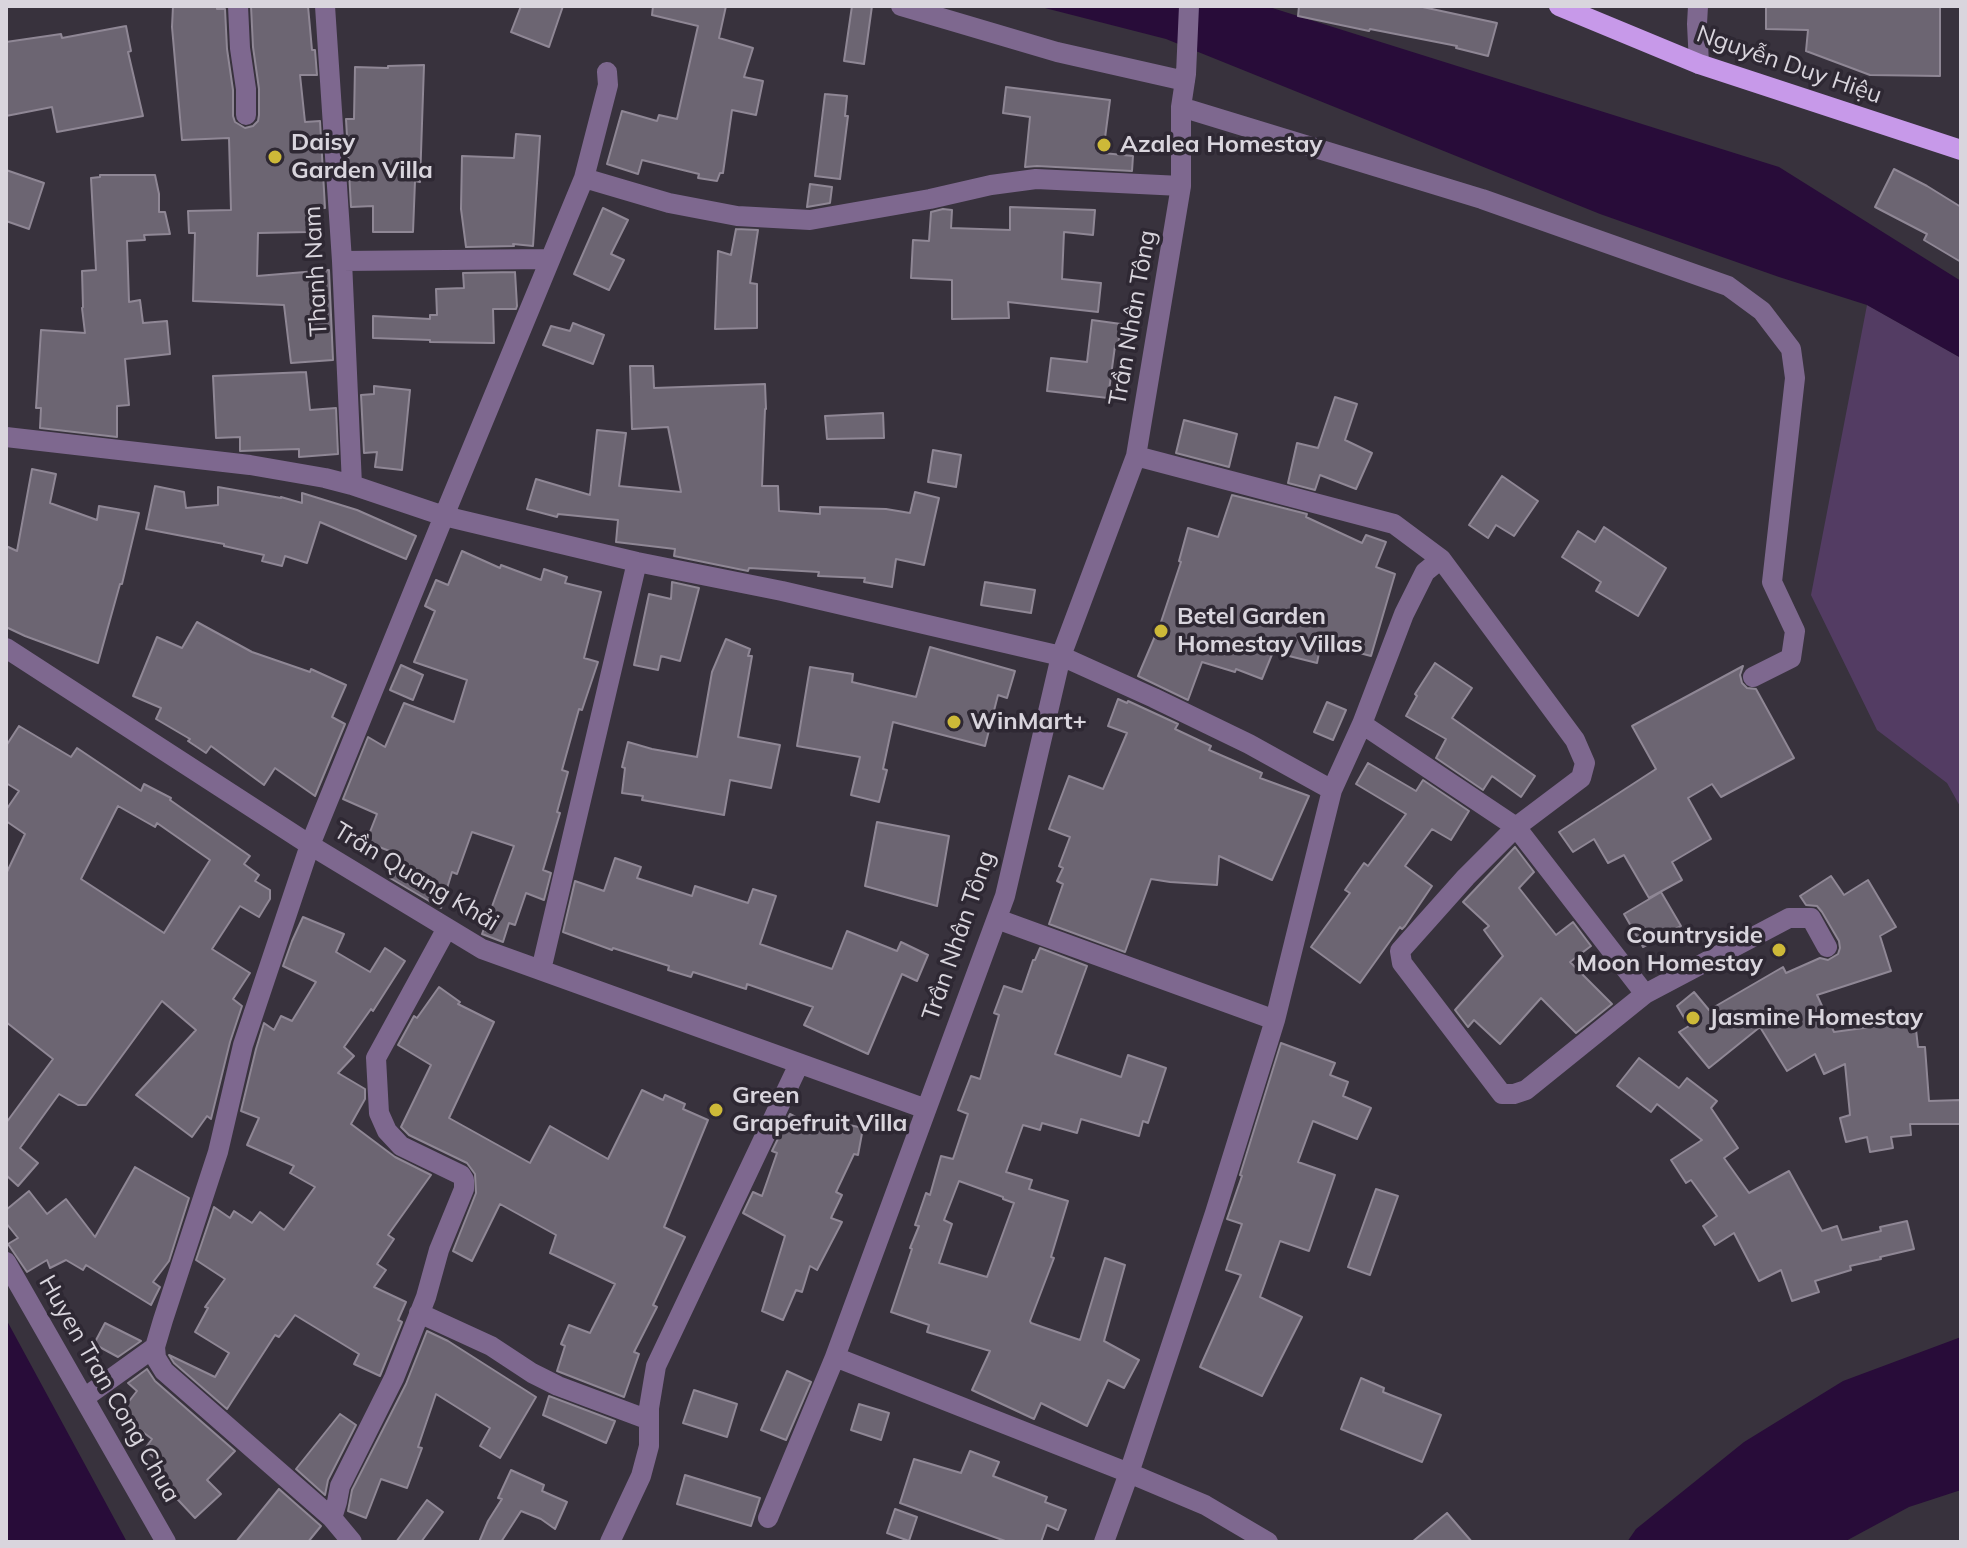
<!DOCTYPE html>
<html>
<head>
<meta charset="utf-8">
<style>
	body { margin:0 }
	#map { position:relative; width:1967px; height:1548px; overflow:hidden; background:#38323d; font-family:Mulish,sans-serif }
	canvas { display:block }
	.frame { position:absolute; inset:0; border:8px solid #d9d5dd; pointer-events:none }
</style>
</head>
<body>
<div id="map">
<canvas width="1967" height="1548"></canvas>
<div class="frame"></div>
</div>
<script>
const ctx = document.querySelector('canvas').getContext('2d');
ctx.lineJoin = 'round';
function paint(path, color) { ctx.fillStyle = color; ctx.fill(path, 'evenodd'); }
const poly = rows => new Path2D(rows.map(r => 'M' + r).join(''));
function stroke(path, color, width, dash) { ctx.strokeStyle = color; ctx.lineWidth = width; ctx.lineCap = dash ? 'butt' : 'round'; ctx.setLineDash(dash || []); ctx.stroke(path); }
function label(font, color, halo, rows, align = 'center') {
  ctx.font = font + ' Mulish,sans-serif'; ctx.lineWidth = 7; ctx.setLineDash([]); ctx.textBaseline = 'middle'; ctx.strokeStyle = halo; ctx.fillStyle = color; for (const [text, x, y, turn = 0] of rows) {
    ctx.save(); ctx.translate(x, y); ctx.rotate((+turn || 0) * Math.PI / 180); ctx.textAlign = isNaN(turn) ? turn : align; if (halo) ctx.strokeText(text, 0, 0); ctx.fillText(text, 0, 0); ctx.restore();
  }
}
paint(poly([
	[1867,305,1961,358,1961,808,1947,783,1877,730,1811,595]
]), '#533c63');
paint(poly([
	[1037,6,1266,6,1779,167,1961,281,1961,358,1867,305,1779,277,1600,214,1166,39],
	[6,1319,127,1542,6,1542],
	[1961,1337,1961,1490,1909,1507,1844,1542,1627,1542,1636,1529,1744,1442,1843,1381]
]), '#280c39');
const building = poly([
	[173,6,217,6,217,9,225,9,227,49,233,90,233,116,235,122,245,128,253,126,258,121,259,115,259,89,253,47,251,6,308,6,312,50,315,50,317,75,300,75,305,122,320,121,325,208,309,209,309,232,258,233,257,276,329,270,333,360,291,363,284,305,193,301,195,233,189,233,188,211,231,210,229,138,182,140,172,27,173,6],
	[521,6,563,6,549,47,511,32,521,6],
	[653,6,726,6,719,38,753,48,744,77,763,81,756,115,732,110,723,173,720,173,717,181,698,178,699,174,642,160,638,174,607,164,622,111,657,121,659,115,677,119,698,26,652,15,653,6],
	[852,6,872,6,864,64,844,61,852,6],
	[1299,6,1418,6,1497,23,1488,56,1456,48,1457,46,1370,29,1369,31,1298,16,1299,6],
	[1766,6,1940,6,1940,76,1870,75,1806,51,1808,30,1766,29,1766,6],
	[126,26,131,51,128,52,143,116,57,132,52,107,6,116,6,42,61,34,62,38,126,26],
	[424,65,420,182,415,181,413,232,373,232,373,206,351,207,346,119,354,119,355,67,388,68,388,66,424,65],
	[1006,87,1110,100,1103,153,1133,156,1132,171,1037,166,1025,167,1030,117,1003,113,1006,87],
	[825,94,847,96,845,116,848,116,840,179,815,176,825,94],
	[516,134,540,136,533,246,513,244,514,246,466,247,461,209,462,156,514,158,516,134],
	[1894,169,1927,186,1961,207,1961,262,1924,240,1927,234,1875,207,1894,169],
	[6,170,44,183,29,229,6,221,6,170],
	[100,175,155,175,159,194,159,212,165,212,170,234,144,235,145,240,127,241,129,302,140,300,143,323,167,321,170,354,125,359,129,405,117,406,117,437,40,428,41,408,36,408,41,330,85,333,82,308,83,307,82,271,96,270,91,178,100,177,100,175],
	[810,184,832,187,830,203,807,207,810,184],
	[1010,207,1095,210,1093,235,1064,232,1062,279,1101,283,1098,312,1008,302,1009,318,952,319,952,280,911,278,913,240,929,241,931,212,943,209,952,210,951,228,1010,230,1010,207],
	[603,208,628,220,611,254,624,260,609,290,574,274,603,208],
	[736,229,758,230,750,283,757,284,757,328,715,329,718,251,731,255,736,229],
	[515,272,517,306,516,309,493,309,494,343,430,342,430,340,373,338,373,316,430,319,430,315,437,315,436,289,464,288,463,273,515,272],
	[1092,320,1121,324,1118,346,1115,346,1108,398,1047,391,1051,358,1087,362,1092,320],
	[573,323,604,335,593,364,543,345,551,326,570,331,573,323],
	[630,366,653,366,654,388,765,384,766,409,765,409,762,486,778,486,779,511,820,514,820,507,886,509,910,513,915,492,939,498,924,565,896,559,892,587,864,582,865,578,818,576,819,572,749,568,748,571,674,556,675,549,616,542,618,520,558,514,557,517,527,509,536,479,590,495,597,430,626,433,619,486,681,492,668,427,632,429,630,366],
	[306,372,310,410,336,408,338,454,299,457,299,449,240,451,240,437,216,438,213,376,306,372],
	[374,386,410,390,402,470,375,467,377,452,364,453,361,395,374,394,374,386],
	[1335,397,1357,404,1345,440,1372,453,1356,489,1320,475,1315,490,1288,483,1297,443,1318,448,1335,397],
	[883,413,884,438,827,439,825,416,883,413],
	[1184,420,1237,434,1229,467,1176,453,1184,420],
	[933,450,961,455,956,487,928,482,933,450],
	[32,469,56,474,50,503,97,520,99,506,139,513,122,584,120,584,98,663,25,636,6,627,6,546,17,551,32,469],
	[1502,476,1538,501,1514,536,1496,525,1488,538,1469,525,1502,476],
	[155,486,184,492,186,508,218,505,218,487,281,498,281,497,302,503,302,493,357,510,416,536,406,559,320,522,307,563,285,556,282,566,262,561,264,555,224,546,224,544,146,529,155,486],
	[1232,495,1307,514,1306,517,1362,543,1366,535,1386,542,1376,567,1395,574,1371,656,1321,643,1317,663,1273,652,1262,679,1236,669,1235,672,1202,662,1188,700,1138,676,1161,622,1181,562,1179,561,1188,528,1218,537,1232,495],
	[1604,527,1666,568,1638,616,1596,591,1601,582,1562,557,1578,531,1595,542,1604,527],
	[462,551,500,568,501,565,541,580,544,569,567,577,565,583,601,592,584,658,598,662,582,710,579,709,562,770,568,772,557,812,560,813,543,870,551,873,544,900,526,893,515,925,509,923,503,942,482,934,514,846,472,832,457,874,452,872,441,908,390,878,400,855,366,842,377,814,343,799,368,737,385,747,404,703,454,722,467,680,414,662,435,611,425,606,436,580,448,585,462,551],
	[672,582,699,588,680,661,661,656,658,670,634,665,649,594,671,599,672,582],
	[985,582,1035,590,1031,613,981,605,985,582],
	[197,622,252,652,310,672,311,669,346,685,332,717,345,724,315,796,275,768,264,785,211,746,206,753,188,741,190,739,156,719,161,708,133,696,157,637,182,648,197,622],
	[726,639,750,649,748,656,752,656,738,737,780,745,771,788,730,780,724,815,642,800,643,796,622,793,625,768,622,767,628,742,652,749,697,757,712,672,726,639],
	[930,647,1015,671,1007,698,998,695,985,746,893,722,883,769,887,770,879,802,851,795,860,757,797,746,810,667,853,674,852,682,916,697,930,647],
	[1435,663,1472,688,1452,718,1535,776,1521,797,1492,776,1483,790,1436,758,1446,739,1406,716,1417,696,1415,694,1435,663],
	[401,665,423,675,413,700,390,690,401,665],
	[1743,666,1740,675,1742,683,1747,688,1756,689,1794,758,1721,797,1712,784,1688,798,1711,839,1672,862,1682,880,1649,898,1624,855,1608,863,1594,839,1573,852,1559,832,1656,769,1632,726,1743,666],
	[1118,699,1127,703,1128,701,1178,724,1175,729,1211,746,1209,750,1262,773,1260,778,1309,796,1272,880,1219,856,1217,885,1170,882,1151,879,1125,952,1049,924,1063,884,1057,881,1063,868,1059,866,1070,837,1049,829,1069,776,1103,789,1127,733,1108,726,1118,699],
	[1327,702,1346,710,1333,740,1314,732,1327,702],
	[19,726,71,757,77,748,141,791,144,784,171,798,170,800,250,856,244,864,259,875,255,881,270,890,270,899,259,917,240,906,212,949,250,973,233,999,242,1006,230,1042,211,1119,207,1116,192,1137,136,1095,196,1030,162,1001,86,1105,78,1105,59,1094,20,1148,38,1163,18,1186,6,1175,6,1123,53,1059,6,1022,6,874,25,834,6,821,6,810,19,791,6,783,6,746,19,726],
	[118,806,155,827,157,823,210,860,164,933,81,879,118,806],
	[1368,763,1416,791,1423,780,1469,811,1451,840,1432,829,1405,866,1432,886,1405,926,1402,929,1400,927,1360,983,1311,947,1350,893,1345,890,1364,863,1368,866,1406,814,1356,784,1368,763],
	[877,822,949,836,937,906,865,886,877,822],
	[1515,847,1534,872,1519,888,1556,935,1573,922,1591,946,1570,962,1612,1004,1576,1033,1541,998,1500,1044,1474,1020,1468,1027,1455,1010,1503,956,1484,930,1489,926,1463,902,1515,847],
	[615,858,641,867,637,878,692,896,695,886,748,903,753,889,776,896,760,944,832,969,847,931,897,951,901,942,928,955,917,981,902,974,868,1054,804,1025,813,1007,747,984,746,989,693,972,691,977,668,970,669,966,613,948,612,950,563,932,575,881,604,891,615,858],
	[1831,876,1844,895,1868,880,1896,927,1880,936,1891,971,1817,995,1834,1032,1915,1021,1918,1047,1925,1047,1929,1101,1961,1100,1961,1124,1910,1124,1911,1135,1891,1137,1893,1148,1870,1152,1867,1137,1846,1142,1840,1118,1850,1115,1845,1064,1824,1074,1815,1054,1787,1071,1760,1027,1709,1068,1679,1032,1689,1026,1677,1006,1694,992,1709,1010,1783,967,1786,973,1820,958,1828,960,1838,954,1840,948,1839,941,1822,912,1817,906,1806,905,1800,896,1831,876],
	[1661,892,1681,926,1643,947,1624,914,1661,892],
	[303,917,344,934,336,952,370,972,385,948,405,961,373,1011,371,1009,344,1047,354,1056,338,1073,365,1089,365,1099,351,1124,395,1157,431,1175,388,1235,394,1239,377,1264,386,1270,374,1287,406,1302,398,1320,402,1322,380,1376,354,1364,359,1354,295,1315,279,1337,275,1335,227,1409,174,1363,169,1355,215,1377,229,1353,195,1332,208,1308,205,1307,225,1279,196,1260,214,1207,230,1218,234,1211,252,1223,260,1212,284,1230,315,1187,290,1173,294,1166,247,1145,259,1118,241,1111,256,1049,264,1023,274,1030,281,1016,292,1021,316,982,283,966,292,941,303,917],
	[1040,948,1087,966,1055,1054,1121,1077,1128,1055,1166,1068,1148,1123,1143,1121,1139,1136,1081,1119,1077,1133,1042,1123,1040,1130,1023,1125,1006,1172,1032,1180,1029,1189,1068,1201,1051,1257,1054,1258,1030,1321,1031,1323,1080,1340,1105,1258,1125,1265,1104,1341,1139,1360,1124,1388,1108,1380,1087,1426,1041,1403,1034,1419,972,1390,990,1351,927,1332,929,1325,891,1312,912,1249,910,1248,919,1226,915,1225,926,1193,930,1195,941,1156,953,1159,968,1114,958,1110,971,1076,980,1079,999,1015,994,1013,1004,986,1022,992,1033,960,1035,960,1040,948],
	[959,1181,1003,1197,1003,1199,1014,1203,987,1277,939,1263,952,1224,944,1220,959,1181],
	[439,987,460,1002,458,1004,494,1022,449,1118,530,1163,550,1126,608,1159,642,1090,663,1100,665,1095,685,1104,683,1109,708,1120,664,1227,685,1237,653,1305,657,1307,634,1352,639,1354,624,1397,557,1371,565,1346,561,1344,569,1325,590,1333,615,1284,550,1253,556,1235,500,1204,472,1261,453,1251,476,1193,475,1174,467,1163,409,1135,401,1127,431,1065,398,1045,414,1016,417,1018,439,987],
	[1281,1043,1335,1063,1330,1075,1348,1082,1343,1096,1371,1108,1357,1139,1313,1121,1298,1162,1335,1175,1309,1251,1280,1241,1260,1297,1302,1317,1262,1396,1200,1367,1241,1275,1226,1270,1242,1224,1227,1219,1242,1176,1240,1175,1281,1043],
	[1639,1058,1679,1088,1687,1078,1717,1101,1711,1108,1738,1148,1724,1158,1749,1193,1789,1171,1822,1231,1837,1226,1842,1240,1881,1231,1880,1227,1907,1221,1914,1249,1880,1257,1881,1259,1850,1266,1851,1270,1815,1281,1819,1292,1792,1301,1781,1270,1759,1281,1734,1233,1715,1245,1703,1226,1717,1216,1691,1180,1686,1183,1671,1160,1702,1140,1657,1104,1651,1112,1617,1086,1639,1058],
	[790,1114,829,1134,831,1121,863,1128,858,1155,854,1154,836,1192,842,1195,831,1218,842,1222,817,1270,810,1266,802,1292,796,1290,783,1320,762,1311,785,1236,743,1213,753,1192,762,1196,777,1153,772,1151,790,1114],
	[135,1167,189,1198,169,1261,153,1282,160,1287,151,1305,86,1265,83,1270,66,1260,50,1268,47,1260,27,1272,8,1244,18,1238,6,1223,6,1210,29,1191,47,1214,66,1199,95,1237,135,1167],
	[1376,1189,1398,1196,1370,1275,1348,1267,1376,1189],
	[105,1323,141,1341,118,1357,94,1344,105,1323],
	[427,1331,448,1341,536,1397,500,1458,480,1446,490,1428,436,1394,418,1447,422,1448,407,1488,381,1479,366,1518,348,1511,352,1490,406,1384,427,1331],
	[147,1369,155,1381,235,1451,207,1480,221,1494,195,1518,150,1470,160,1462,144,1450,152,1439,119,1414,137,1391,128,1383,147,1369],
	[787,1371,811,1382,786,1440,761,1430,787,1371],
	[1361,1378,1384,1388,1383,1392,1441,1415,1422,1462,1341,1429,1361,1378],
	[694,1390,737,1404,727,1437,683,1423,694,1390],
	[549,1396,615,1421,606,1443,543,1415,549,1396],
	[859,1404,889,1413,881,1440,851,1430,859,1404],
	[340,1414,356,1425,328,1480,325,1495,296,1469,340,1414],
	[970,1451,999,1462,993,1476,1047,1497,1045,1502,1066,1510,1058,1530,1047,1525,1041,1542,1008,1542,900,1503,914,1459,961,1473,970,1451],
	[511,1470,544,1485,542,1491,567,1502,555,1529,541,1519,521,1511,501,1542,479,1542,488,1521,502,1499,498,1498,511,1470],
	[685,1475,760,1498,751,1526,677,1504,685,1475],
	[279,1489,321,1526,308,1542,236,1542,279,1489],
	[427,1500,443,1512,421,1542,396,1542,427,1500],
	[895,1509,917,1517,909,1541,887,1533,895,1509],
	[1447,1513,1472,1542,1412,1542,1447,1513]
]);
paint(building, '#6c6572');
stroke(building, '#8f8795', 2);
stroke(poly([
	[238,6,240,48,246,89,246,115],
	[325,6,342,261,352,485],
	[901,6,1057,52,1185,81],
	[1698,6,1697,24,1699,64],
	[1181,107,1482,199,1728,286,1762,311,1791,349,1795,378,1772,582,1795,631,1791,658,1753,677],
	[584,178,669,203,737,216,810,220,930,199,991,185,1036,179,1181,186],
	[342,261,549,259],
	[6,437,250,465,325,478,352,485,444,516,637,562,782,591,1061,656,1154,698,1249,744,1332,790],
	[1136,456,1394,524,1441,559,1575,740,1585,763,1581,778,1516,827,1466,877,1400,951,1402,963,1502,1094,1514,1094,1526,1090,1645,994,1789,918,1811,918,1827,947],
	[6,648,310,845,482,949,926,1109],
	[1362,724,1516,827,1645,994],
	[997,919,1275,1020],
	[541,970,637,562],
	[6,1262,166,1542],
	[419,1313,491,1346,532,1373,558,1386,649,1420],
	[835,1357,1129,1473,1104,1542],
	[84,1398,155,1347],
	[332,1518,337,1502,340,1486,394,1378,426,1297,439,1250,464,1189,464,1180,461,1175,401,1146,387,1131,379,1113,376,1058,447,928],
	[768,1518,835,1357,1005,896,1061,656,1136,456,1181,186,1181,107,1186,74,1189,6],
	[352,1542,332,1518,164,1371,156,1358,155,1347,163,1320,218,1152,243,1045,310,845,444,516,584,178,608,85,607,72],
	[610,1542,641,1476,649,1446,649,1408,656,1366,799,1064],
	[1268,1542,1205,1505,1129,1473,1215,1213,1275,1020,1332,790,1362,724,1404,614,1425,572,1441,559]
]), '#7e688f', 20);
stroke(poly([
	[1559,6,1699,64,1961,150]
]), '#c799e9', 20);
for (const [x, y, r, color] of [
	[1104,145,8,"#cdb938"],
	[275,157,8,"#cdb938"],
	[1161,631,8,"#cdb938"],
	[954,722,8,"#cdb938"],
	[1779,950,8,"#cdb938"],
	[1693,1018,8,"#cdb938"],
	[716,1110,8,"#cdb938"]
]) { const dot = new Path2D(); dot.arc(x, y, r, 0, 2 * Math.PI); ctx.fillStyle = color; ctx.fill(dot); stroke(dot, '#2e2833', 3); }
label('24px', '#d9d5dd', '#2e2833', [
	["Nguyễn Duy Hiệu",1789,65,19],
	["Thanh Nam",316,271,-93],
	["Trần Nhân Tông",1133,318,-80],
	["Trần Quang Khải",416,877,31],
	["Trần Nhân Tông",959,936,-71],
	["Huyen Tran Cong Chua",109,1389,60]
]);
label('bold 24px', '#d9d5dd', '#2e2833', [
	["Daisy",291,143],
	["Garden Villa",291,171],
	["Azalea Homestay",1120,145],
	["Betel Garden",1177,617],
	["Homestay Villas",1177,645],
	["WinMart+",970,722],
	["Countryside",1763,936,"right"],
	["Moon Homestay",1763,964,"right"],
	["Jasmine Homestay",1709,1018],
	["Green",732,1096],
	["Grapefruit Villa",732,1124]
], 'left');
</script>
</body>
</html>
